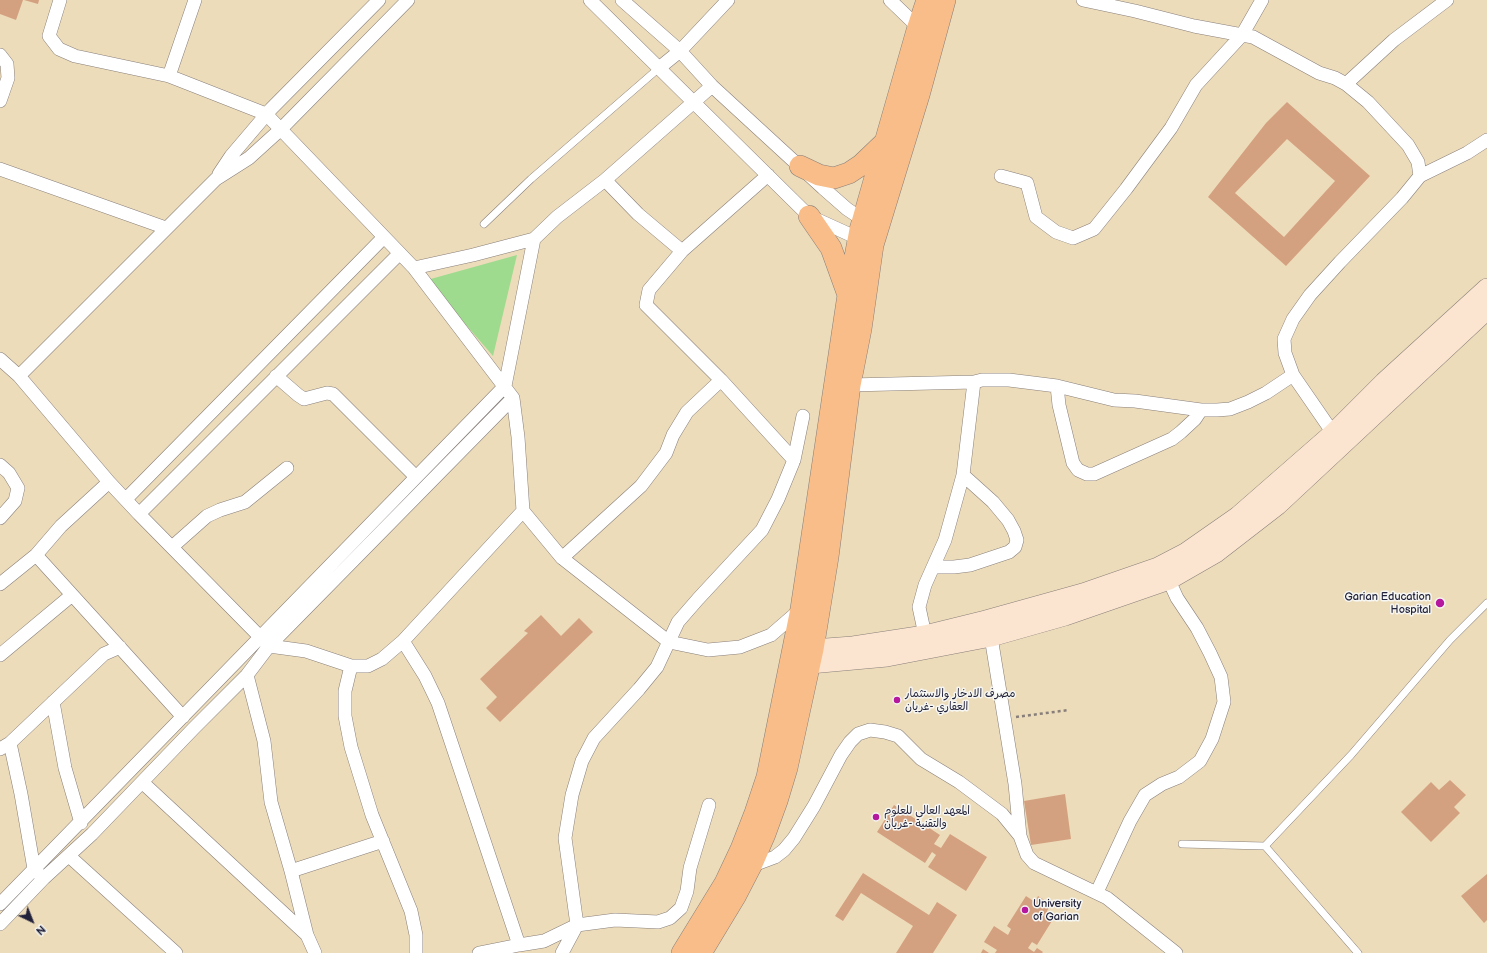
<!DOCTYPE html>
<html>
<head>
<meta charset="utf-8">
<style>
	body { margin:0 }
	#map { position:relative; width:1487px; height:953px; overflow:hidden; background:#eddcba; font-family:"Balsamiq Sans",sans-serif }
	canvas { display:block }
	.north { position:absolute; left:12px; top:901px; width:40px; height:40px; -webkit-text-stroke:3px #f6f6f2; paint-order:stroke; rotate:137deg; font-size:11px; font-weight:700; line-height:16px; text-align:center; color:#22223b }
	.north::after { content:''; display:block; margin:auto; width:14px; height:18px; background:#22223b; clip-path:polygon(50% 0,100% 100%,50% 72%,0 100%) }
</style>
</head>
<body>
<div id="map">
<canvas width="1487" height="953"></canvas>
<div class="north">N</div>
</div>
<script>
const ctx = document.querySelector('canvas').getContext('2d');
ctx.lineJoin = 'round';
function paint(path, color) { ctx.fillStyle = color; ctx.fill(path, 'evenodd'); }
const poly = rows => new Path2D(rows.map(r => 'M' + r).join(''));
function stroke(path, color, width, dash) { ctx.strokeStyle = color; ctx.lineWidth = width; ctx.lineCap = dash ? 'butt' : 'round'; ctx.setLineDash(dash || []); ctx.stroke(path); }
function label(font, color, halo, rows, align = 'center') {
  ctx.font = font + ' "Balsamiq Sans","Playpen Sans Arabic",sans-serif'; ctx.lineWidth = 3; ctx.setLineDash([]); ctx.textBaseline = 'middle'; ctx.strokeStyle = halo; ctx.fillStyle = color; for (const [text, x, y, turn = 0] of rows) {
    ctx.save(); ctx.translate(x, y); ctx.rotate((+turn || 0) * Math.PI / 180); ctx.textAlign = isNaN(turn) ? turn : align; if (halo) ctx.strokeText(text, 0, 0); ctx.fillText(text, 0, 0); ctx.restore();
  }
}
paint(poly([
	[517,255,493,356,427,280]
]), '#9edb8f');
paint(poly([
	[0,0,23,0,16,20,0,14],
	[24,0,39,0,38,4],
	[1287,102,1370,176,1286,266,1208,197,1266,123],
	[1287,139,1335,181,1284,237,1235,193],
	[541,615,561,636,579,618,593,632,500,722,486,708,497,697,480,679,528,633,524,631],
	[1450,780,1466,795,1454,807,1460,813,1431,842,1401,812,1431,782,1439,790],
	[1065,794,1071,839,1031,845,1024,801],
	[894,805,940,835,934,844,941,848,950,834,987,857,966,891,928,867,936,855,932,852,925,863,877,832],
	[863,873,929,915,937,902,957,915,933,953,896,953,913,926,861,893,843,921,835,916],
	[1487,874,1487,920,1484,923,1461,896],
	[1026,896,1035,902,1038,896,1051,904,1047,911,1055,916,1037,945,1032,942,1028,948,1034,952,1037,948,1043,952,1042,953,995,953,997,950,984,942,994,926,1008,935,1011,929,1007,926],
	[983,949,989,953,981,953]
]), '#d4a180');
const lane = poly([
	[484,224,531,179,659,68],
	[1182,844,1265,846],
	[1358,953,1265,846,1351,755,1450,640,1487,603]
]);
const street = poly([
	[60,0,49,36,59,49,75,56,169,76,266,114,414,268],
	[590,0,809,216,864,241],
	[622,0,680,51,712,86,823,188,847,209,868,223],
	[890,0,918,27],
	[1083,0,1135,11,1194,26,1253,37,1319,73,1335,78,1346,84,1394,40,1447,0],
	[0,55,7,64,8,78,0,101],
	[659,68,680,51,728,0],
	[169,76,195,0],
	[0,169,166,228],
	[219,174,231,156,271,109,379,0],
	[768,175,682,251,649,290,646,305,721,380,794,460],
	[1001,176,1027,183,1036,217,1056,232,1073,238,1094,229,1126,189,1171,128,1196,85,1242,35,1262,0],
	[1420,176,1467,153,1487,140],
	[605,180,638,214,682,251],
	[0,359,19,376,109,482,139,514,269,646,306,651,351,666,368,666,382,659,403,641,523,511,518,437,513,398,414,268,473,255,534,239,557,217,605,180,712,86],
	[19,376,216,179,249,158,281,129,408,0],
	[276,376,298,395,304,399,327,393,333,394,416,477],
	[850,385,974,382,982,380,1009,380,1057,386,1114,400,1135,401,1201,410,1217,410,1230,409,1248,402,1266,393,1293,375],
	[1057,386,1059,405,1073,463,1078,470,1087,474,1094,474,1172,439,1181,432,1195,419,1201,410],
	[1333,433,1293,375,1285,353,1284,339,1293,319,1310,295,1340,262,1402,198,1420,176,1418,162,1408,145,1368,102,1346,84],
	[0,465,9,473,18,488,15,501,0,518],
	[126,499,384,237],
	[523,511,562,558,669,642,708,650,740,647,771,635,801,609],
	[139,514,399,254],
	[172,547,207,516,220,510,245,502,287,468],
	[36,555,183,717],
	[562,558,641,486,666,453,673,435,687,412,721,380],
	[933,567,954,567,970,565,1009,552,1015,547,1017,540,1014,531,1008,520,993,502,963,475],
	[0,584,36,555,61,526,109,482],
	[925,635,919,607,925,585,945,540,963,475,974,382],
	[991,637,1015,784,1020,836],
	[403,641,425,676,438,703,519,945,544,941,577,925],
	[0,655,72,595],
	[351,666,345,691,345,716,351,747,372,815,411,911,416,935,416,953],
	[247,675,264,741,271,802,291,871,307,935,315,953],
	[53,702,65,768,81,823],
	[10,743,21,794,34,869,39,874],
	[0,749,10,743,104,654,120,647],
	[142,782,307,935],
	[709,805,690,868,687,891,681,908,670,918,658,922,615,920,577,925,565,838,572,795,582,761,594,738,639,689,657,667,678,622,698,599,762,530,778,499,794,460,803,416],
	[69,856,176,953],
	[751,866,775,857,784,850,794,838,814,806,841,755,850,742,858,734,870,730,885,732,898,736,921,759,959,782,1002,814,1020,836,1027,855,1034,863,1107,898,1176,953],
	[291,871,383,841],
	[1097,892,1130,821,1145,795,1162,784,1179,777,1200,761,1212,739,1224,702,1221,677,1210,653,1197,628,1177,598,1165,572],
	[0,904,505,386,534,239],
	[0,924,44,878,92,834,194,728,247,675,269,646,513,398],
	[479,953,519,945],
	[562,953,577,925]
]);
const secondary = poly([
	[799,647,813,649,853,646,925,635,986,620,1083,593,1158,567,1185,553,1238,516,1333,433,1384,382,1487,288],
	[794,663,810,664,887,657,991,637,1065,616,1169,580,1216,553,1278,505,1487,310]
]);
const primary = poly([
	[800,166,819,175,834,178,849,173,861,165,884,143],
	[809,216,831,248,848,295],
	[682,953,725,883,741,849,755,813,767,777,801,609,848,295,860,230,918,27,927,0],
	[701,953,736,895,751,866,765,834,777,801,787,768,813,649,828,557,850,385,861,329,873,245,919,95,945,0]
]);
stroke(lane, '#887f7a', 8);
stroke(street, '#887f7a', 14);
stroke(secondary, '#887f7a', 20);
stroke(primary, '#887f7a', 22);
stroke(poly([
	[1016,717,1069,710]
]), '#887f7a', 2.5, [3, 3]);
stroke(lane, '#fff', 7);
stroke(street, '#fff', 13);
stroke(secondary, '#fce5d0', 19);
stroke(primary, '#f8bd89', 21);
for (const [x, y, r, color] of [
	[1440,603,5,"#b5179e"],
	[897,700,4,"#b5179e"],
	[876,817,4,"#b5179e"],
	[1025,910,4,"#b5179e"]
]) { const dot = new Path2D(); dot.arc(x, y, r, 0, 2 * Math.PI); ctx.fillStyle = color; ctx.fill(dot); stroke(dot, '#f6f6f2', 1.5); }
label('11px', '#22223b', '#f6f6f2', [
	["Garian Education",1431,597,"right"],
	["Hospital",1431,610,"right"],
	["مصرف الادخار والاستثمار",905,694],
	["العقاري -غريان",905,707],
	["المعهد العالي للعلوم",884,811],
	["والتقنية -غريان",884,824],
	["University",1033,904],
	["of Garian",1033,917]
], 'left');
</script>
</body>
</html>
